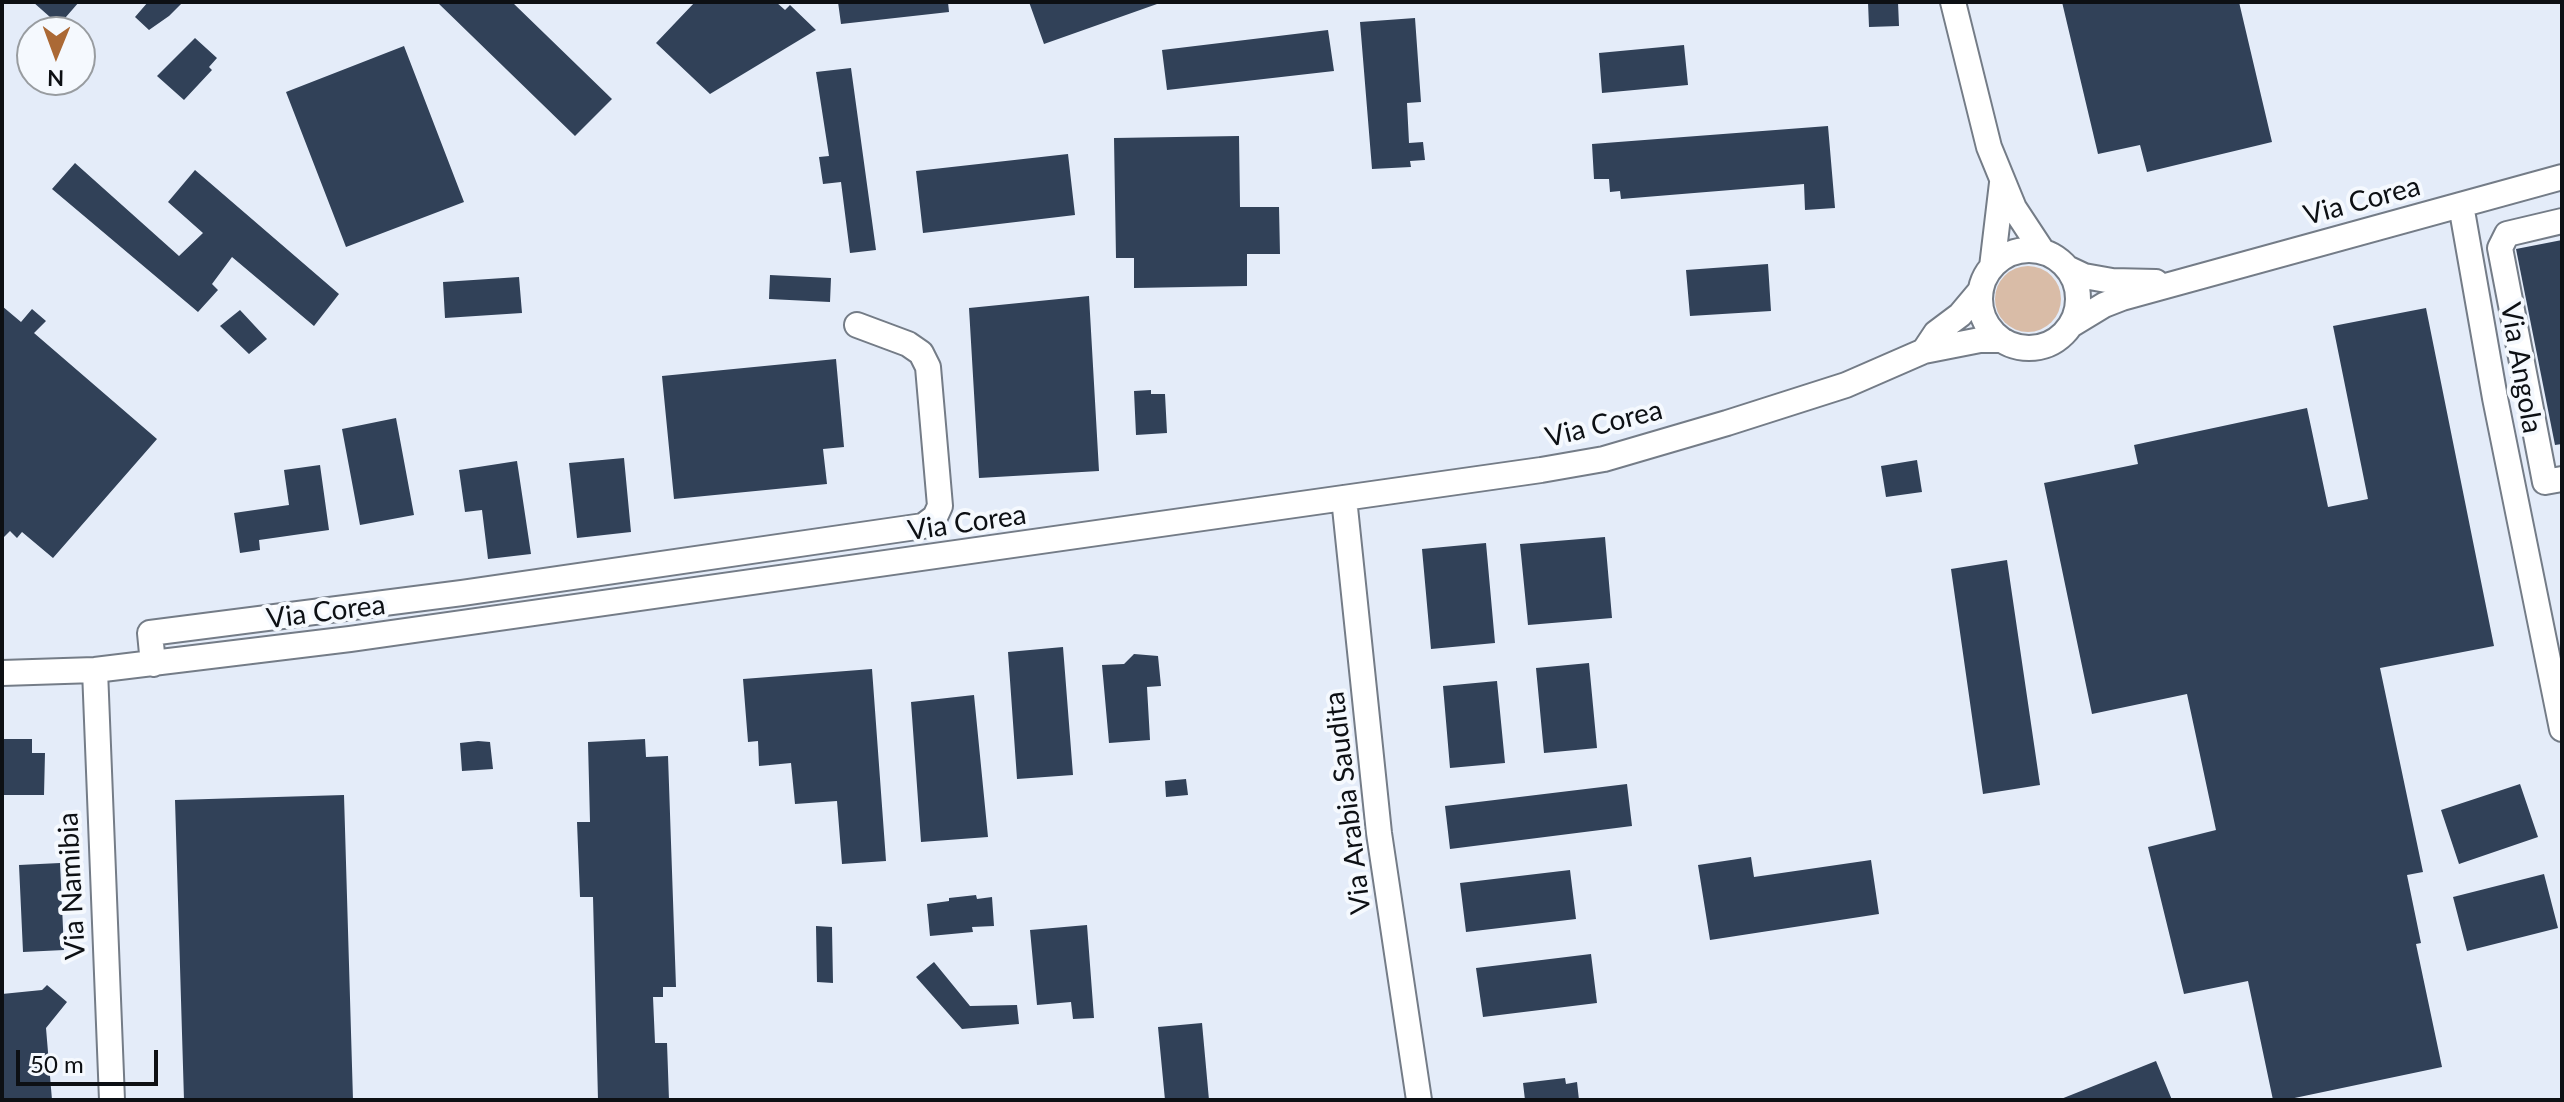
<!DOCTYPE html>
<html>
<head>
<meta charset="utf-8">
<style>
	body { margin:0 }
	#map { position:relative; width:2564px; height:1102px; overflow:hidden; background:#e4ecf9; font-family:Lato,sans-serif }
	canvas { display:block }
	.frame { position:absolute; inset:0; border:4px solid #0d1014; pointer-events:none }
	.north { position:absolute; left:16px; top:16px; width:80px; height:80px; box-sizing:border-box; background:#f5f9fe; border:2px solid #989ca0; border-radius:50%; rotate:181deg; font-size:22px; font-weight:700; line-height:32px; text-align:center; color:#0d1014 }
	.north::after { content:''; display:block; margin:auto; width:28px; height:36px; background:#ab6935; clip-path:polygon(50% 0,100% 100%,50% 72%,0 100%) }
	.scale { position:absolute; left:16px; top:1050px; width:142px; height:36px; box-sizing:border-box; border:4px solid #0d1014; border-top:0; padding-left:10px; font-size:24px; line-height:28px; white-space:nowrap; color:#0d1014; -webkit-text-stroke:6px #f5f9fe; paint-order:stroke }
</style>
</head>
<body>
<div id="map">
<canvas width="2564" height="1102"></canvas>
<div class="frame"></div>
<div class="north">N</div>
<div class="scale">50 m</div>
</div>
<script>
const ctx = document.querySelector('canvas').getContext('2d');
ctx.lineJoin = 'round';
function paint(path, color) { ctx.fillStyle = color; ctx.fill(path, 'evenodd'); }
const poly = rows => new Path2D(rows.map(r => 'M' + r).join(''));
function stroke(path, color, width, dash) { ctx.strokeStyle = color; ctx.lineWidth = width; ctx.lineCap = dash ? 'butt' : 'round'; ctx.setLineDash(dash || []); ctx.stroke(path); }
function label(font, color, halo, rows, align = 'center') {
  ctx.font = font + ' Lato,sans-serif'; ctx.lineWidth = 8; ctx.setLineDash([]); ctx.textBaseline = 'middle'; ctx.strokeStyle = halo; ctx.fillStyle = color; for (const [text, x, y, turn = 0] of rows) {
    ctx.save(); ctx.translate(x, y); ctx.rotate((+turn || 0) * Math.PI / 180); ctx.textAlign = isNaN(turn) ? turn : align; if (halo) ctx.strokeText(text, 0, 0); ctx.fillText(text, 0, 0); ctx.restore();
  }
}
paint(poly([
	'1995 299a33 33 0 1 1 66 0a33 33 0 1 1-66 0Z'
]), '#d9bca7');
paint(poly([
	[33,2,79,2,59,25],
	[148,2,183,2,169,16,149,30,135,17],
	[437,2,512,2,612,99,575,136],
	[695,2,776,2,785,10,790,5,816,30,710,94,656,43],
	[838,2,948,2,949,12,841,24],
	[1029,2,1157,2,1157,4,1044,44],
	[1868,2,1898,2,1899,26,1869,27],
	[2062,2,2239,2,2272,142,2147,172,2140,145,2098,154],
	[1415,18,1421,102,1407,103,1409,143,1423,142,1425,160,1410,161,1411,167,1372,169,1360,22],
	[1328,30,1334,71,1167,90,1162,50],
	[195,38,217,58,209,67,212,70,184,100,157,76],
	[1684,45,1688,85,1602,93,1599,53],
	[404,46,464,202,346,247,286,92],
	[851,68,876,250,850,253,841,182,823,184,819,157,829,156,816,72],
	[1828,126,1835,208,1805,210,1804,184,1621,199,1620,191,1610,192,1609,179,1594,179,1592,144],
	[1239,136,1240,207,1279,207,1280,254,1247,254,1247,286,1134,288,1134,258,1116,258,1114,138],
	[1068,154,1075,215,923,233,916,171],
	[75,163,179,256,203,233,168,202,195,170,339,294,314,326,232,257,212,284,218,290,198,312,52,189],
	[2562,240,2562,444,2555,445,2516,249],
	[1768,264,1771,311,1690,316,1686,270],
	[770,275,831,278,830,302,769,299],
	[519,277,522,313,445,318,443,282],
	[1089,296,1099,471,979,478,969,308],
	[2,306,21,322,32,309,46,321,34,333,157,439,53,558,22,532,17,538,10,531,2,539],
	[2426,308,2494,646,2380,668,2423,872,2407,875,2421,943,2416,944,2442,1067,2285,1100,2273,1100,2248,981,2184,994,2148,847,2216,830,2187,694,2092,714,2044,483,2138,464,2134,445,2307,408,2328,507,2368,499,2333,326],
	[240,310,267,339,249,354,220,326],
	[836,359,844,447,823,449,827,484,674,499,662,376],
	[1151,390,1151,394,1165,394,1167,433,1136,435,1134,391],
	[396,418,414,515,360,525,342,429],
	[624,458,631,532,577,538,569,463],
	[1917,460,1922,492,1886,497,1881,466],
	[517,461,531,554,488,559,482,510,465,512,459,470],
	[320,465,329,530,259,540,260,550,240,553,234,513,289,505,284,470],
	[1605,537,1612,618,1528,625,1520,544],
	[1486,543,1495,643,1431,649,1422,549],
	[2007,560,2040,785,1983,794,1951,569],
	[1063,647,1073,775,1017,779,1008,652],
	[1134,654,1158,656,1161,686,1147,687,1150,740,1109,743,1102,665,1124,664],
	[1589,663,1597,748,1544,753,1536,668],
	[872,669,886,861,842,864,837,801,795,804,791,763,759,766,758,741,748,742,743,679],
	[1497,681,1505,763,1450,768,1443,686],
	[974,695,988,837,921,842,911,702],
	[2,739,32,739,32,753,45,753,44,795,2,795],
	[645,739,646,757,668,756,676,987,663,987,663,997,653,997,655,1043,667,1043,669,1100,598,1100,593,897,580,897,577,822,590,822,588,742],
	[478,741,490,742,493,769,462,771,460,743],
	[1186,779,1188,795,1166,797,1165,781],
	[1627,784,1632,826,1450,849,1445,806],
	[2520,784,2538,837,2459,864,2441,810],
	[344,795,353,1100,184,1100,175,800],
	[1751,857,1754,877,1871,860,1879,914,1710,940,1698,865],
	[60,863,64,950,23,952,19,865],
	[1570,870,1576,919,1466,932,1460,883],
	[2544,874,2558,928,2467,951,2453,897],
	[976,895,977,899,992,897,994,926,972,927,973,932,930,936,927,904,949,901,949,898],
	[1087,925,1094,1018,1073,1019,1071,1002,1037,1005,1030,930],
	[816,926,832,927,833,983,817,982],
	[1591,954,1597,1003,1483,1017,1476,968],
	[934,962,970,1006,1017,1005,1019,1024,962,1029,916,977],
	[47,985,67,1002,46,1028,52,1100,2,1100,2,994,42,990],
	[1202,1023,1209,1100,1165,1100,1158,1027],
	[2156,1061,2172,1100,2061,1100,2061,1099],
	[1565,1078,1566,1084,1577,1082,1579,1100,1525,1100,1523,1083]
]), '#314158');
const minor = poly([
	[1953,2,1989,147,2014,208,2043,252],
	[2461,205,2495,398,2562,729],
	[2562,221,2507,234,2500,248,2545,482,2562,479],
	'1980 299a49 49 0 1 1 98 0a49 49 0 1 1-98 0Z',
	[1992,267,2002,183],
	[2067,268,2084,276,2112,281,2156,282],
	[2071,325,2104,305,2122,298,2562,177],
	[1924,351,1936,333,1960,315,1981,290],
	[1344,498,1379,833,1419,1100],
	[153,664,150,633,462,593,923,526,935,517,940,506,928,367,921,353,908,344,857,325],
	[95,670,112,1100],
	[2,673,95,670,350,639,1541,470,1604,459,1727,423,1846,385,1924,351,1980,340,2002,340]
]);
stroke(minor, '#747c87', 28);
stroke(minor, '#fff', 24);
label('28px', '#0d1014', '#f5f9fe', [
	["Via Corea",2362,201,-15],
	["Via Angola",2521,368,80],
	["Via Corea",1604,424,-14],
	["Via Corea",967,523,-8],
	["Via Corea",326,612,-7],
	["Via Arabia Saudita",1348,803,-97],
	["Via Namibia",72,886,-93]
]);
</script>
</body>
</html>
